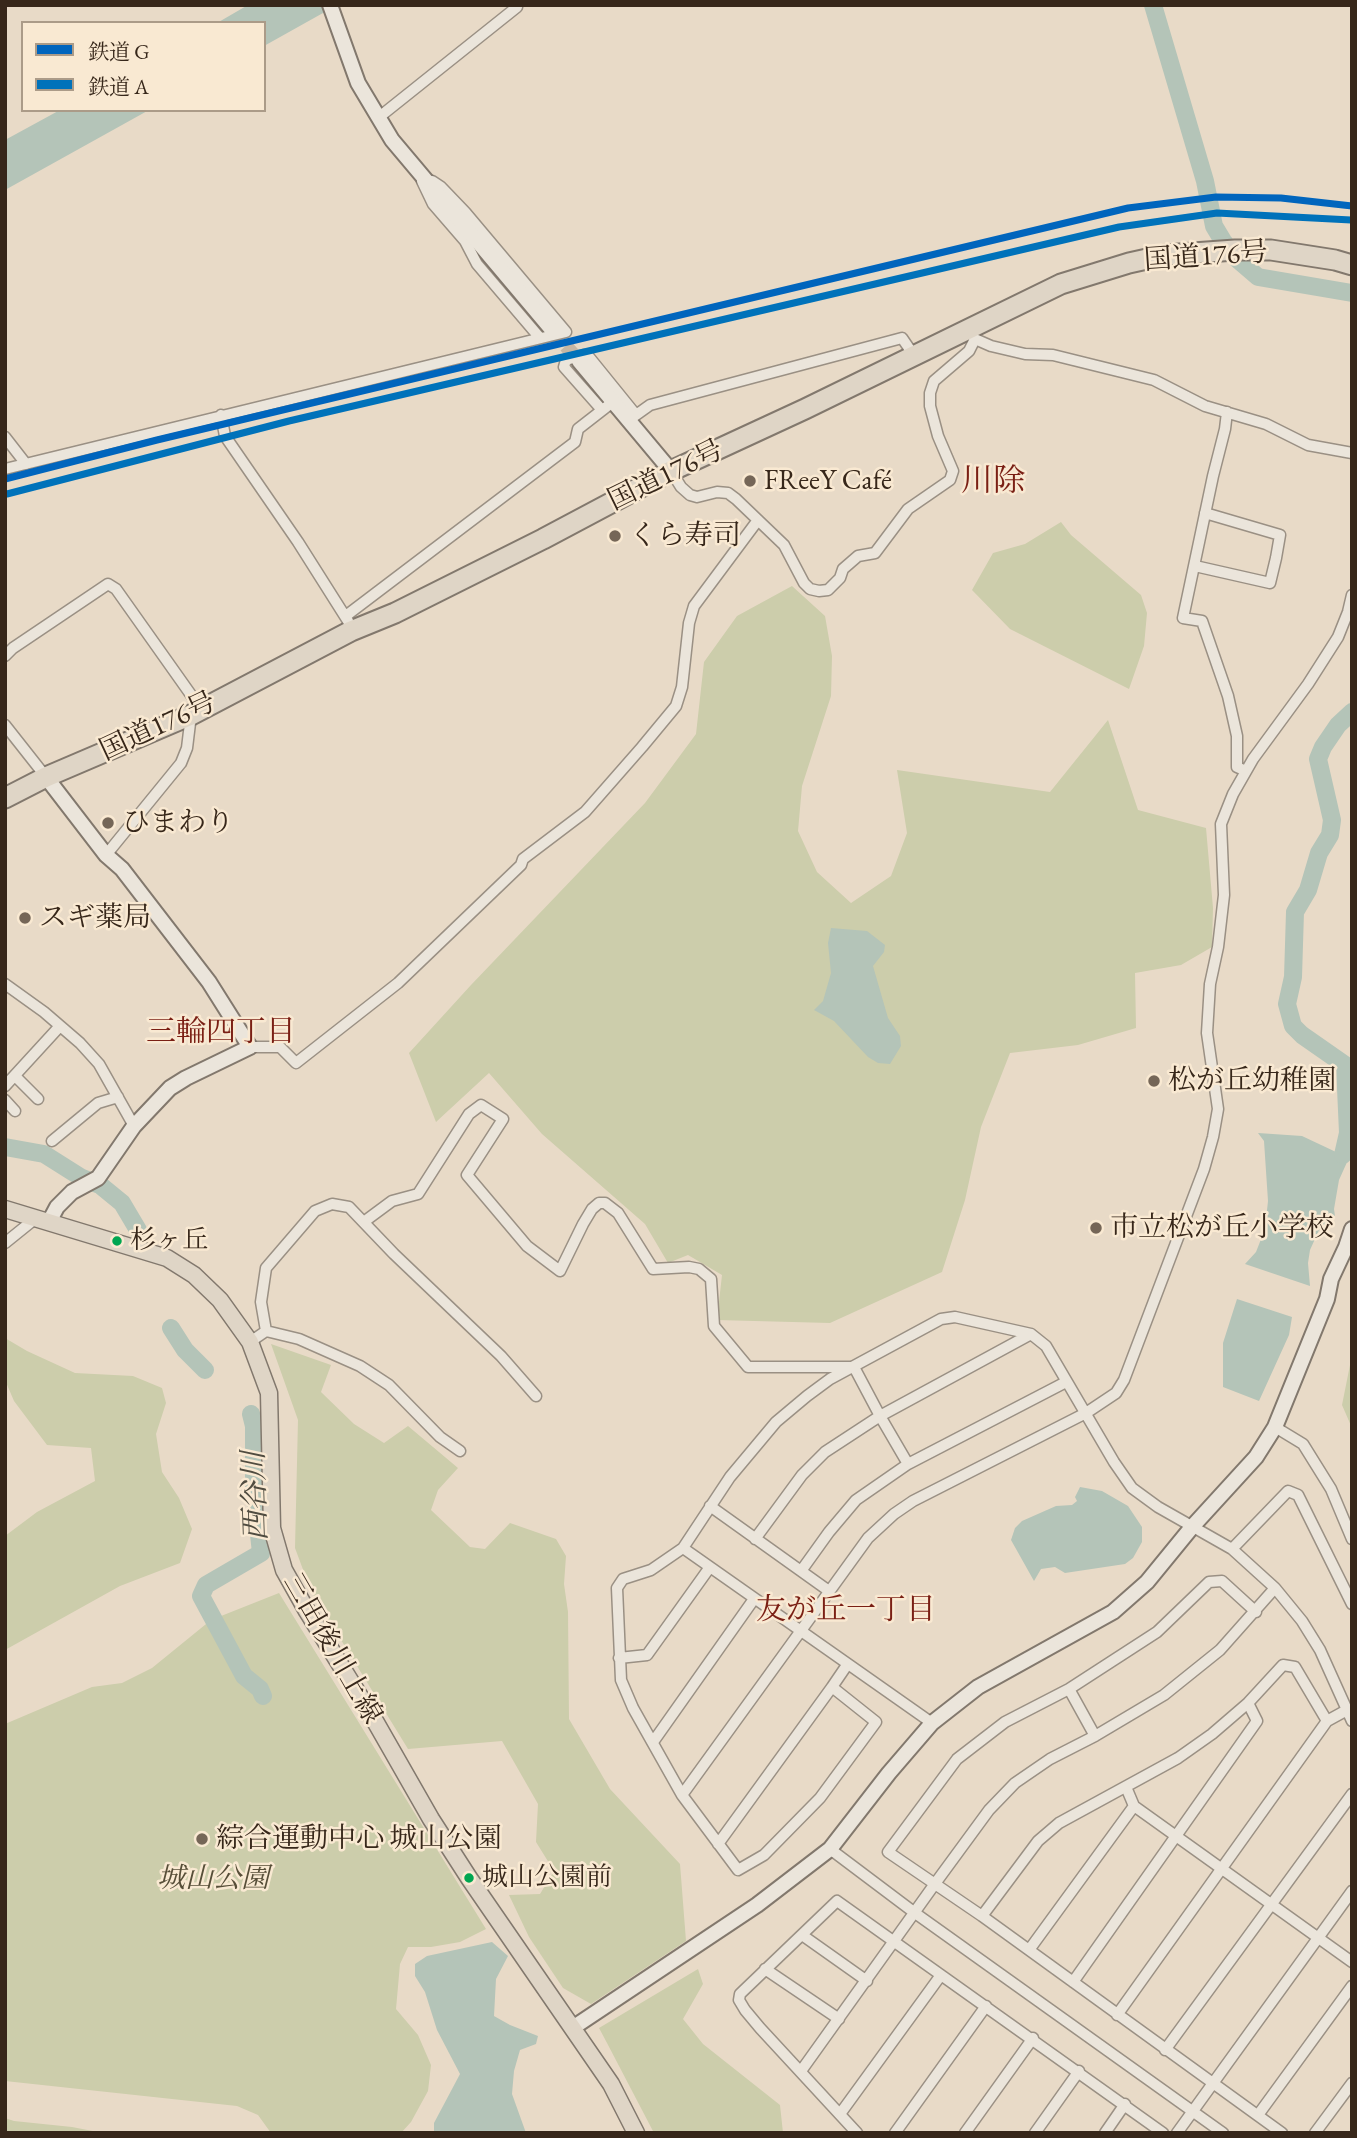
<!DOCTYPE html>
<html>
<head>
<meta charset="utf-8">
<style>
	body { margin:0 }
	#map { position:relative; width:1357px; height:2138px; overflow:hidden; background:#e8dac7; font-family:"EB Garamond","Noto Serif JP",serif }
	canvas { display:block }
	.frame { position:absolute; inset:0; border:7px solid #37271a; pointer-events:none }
	.legend { position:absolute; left:21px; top:21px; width:245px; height:91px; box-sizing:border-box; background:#f9e9d2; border:2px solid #ab9b88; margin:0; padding:9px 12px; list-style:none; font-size:21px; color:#37271a }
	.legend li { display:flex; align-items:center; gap:14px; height:35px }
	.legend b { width:35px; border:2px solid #ab9b88 }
</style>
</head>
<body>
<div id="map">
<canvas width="1357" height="2138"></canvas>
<div class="frame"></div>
<ul class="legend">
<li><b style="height:9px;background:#0065bd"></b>鉄道 G</li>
<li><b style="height:9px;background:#0072ba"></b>鉄道 A</li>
</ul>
</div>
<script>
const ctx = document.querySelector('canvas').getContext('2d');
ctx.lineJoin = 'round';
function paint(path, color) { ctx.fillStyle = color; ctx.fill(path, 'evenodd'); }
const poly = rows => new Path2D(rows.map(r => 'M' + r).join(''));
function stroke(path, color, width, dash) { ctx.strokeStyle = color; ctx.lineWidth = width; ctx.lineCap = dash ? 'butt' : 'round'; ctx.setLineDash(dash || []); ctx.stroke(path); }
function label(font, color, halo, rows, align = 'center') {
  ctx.font = font + ' "EB Garamond","Noto Serif JP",serif'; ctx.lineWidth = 5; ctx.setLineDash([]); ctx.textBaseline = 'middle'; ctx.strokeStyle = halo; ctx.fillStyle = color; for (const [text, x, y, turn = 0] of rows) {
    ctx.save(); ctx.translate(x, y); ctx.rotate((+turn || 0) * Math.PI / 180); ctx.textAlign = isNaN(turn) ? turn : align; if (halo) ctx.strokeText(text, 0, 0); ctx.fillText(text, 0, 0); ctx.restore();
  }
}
paint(poly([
	[1061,522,1071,535,1141,595,1147,613,1144,646,1129,689,1010,629,972,590,993,553,1025,544],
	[792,586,825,616,832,656,831,696,802,786,798,831,817,872,851,903,891,876,907,833,897,770,1050,792,1108,720,1138,810,1206,828,1213,908,1212,947,1181,965,1135,973,1136,1028,1078,1045,1010,1053,981,1127,965,1200,942,1272,830,1323,717,1320,722,1275,688,1255,668,1263,645,1224,542,1134,489,1073,436,1122,409,1053,471,985,645,803,696,734,704,662,737,616],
	[5,1338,27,1351,75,1373,133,1376,162,1388,166,1403,156,1434,162,1472,179,1498,192,1529,180,1563,120,1586,5,1650,5,1536,37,1512,95,1481,91,1448,47,1445,14,1401,5,1380],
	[271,1344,331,1365,321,1392,354,1424,384,1443,408,1426,458,1468,438,1490,431,1510,470,1547,485,1549,510,1523,556,1539,566,1556,564,1584,568,1612,569,1719,610,1789,680,1864,686,1941,591,2004,563,1988,529,1937,509,1895,540,1894,554,1871,536,1842,538,1804,502,1741,408,1749,311,1591,295,1548,298,1420],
	[1352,1355,1352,1428,1342,1405],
	[279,1593,486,1929,460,1942,431,1947,408,1947,400,1964,396,2009,418,2035,431,2065,428,2091,411,2122,401,2133,271,2133,258,2115,237,2106,5,2081,5,1724,92,1687,122,1683,152,1668,211,1620],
	[698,1969,703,1984,683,2019,703,2044,780,2105,783,2133,654,2133,607,2043,599,2028],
	[5,2118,14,2121,72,2127,103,2133,5,2133]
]), '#cccdab');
paint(poly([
	[248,5,331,5,323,13,264,46,264,23,217,23],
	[60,110,149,110,5,190,5,140],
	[831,928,867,931,885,945,884,952,873,966,888,1018,900,1036,901,1046,890,1064,878,1063,868,1057,834,1021,814,1010,823,1001,831,973,828,943],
	[1258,1133,1302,1136,1336,1152,1349,1148,1348,1160,1339,1180,1334,1209,1335,1216,1326,1232,1319,1230,1310,1250,1308,1263,1310,1286,1245,1264,1256,1252,1265,1229,1268,1201,1264,1141],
	[1237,1299,1292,1317,1289,1335,1259,1401,1223,1387,1223,1343],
	[1080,1487,1102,1491,1128,1506,1142,1527,1142,1542,1133,1558,1125,1564,1065,1573,1055,1567,1041,1569,1034,1581,1011,1540,1015,1528,1022,1521,1056,1506,1072,1505,1077,1501,1075,1497],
	[492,1942,508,1956,496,1979,494,2016,510,2025,538,2036,536,2044,520,2050,514,2071,512,2094,526,2133,434,2133,434,2123,460,2074,437,2030,425,1992,415,1976,415,1964,427,1956]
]), '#b4c4b8');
stroke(poly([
	[1153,5,1205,181,1214,226,1223,241,1237,259,1258,277,1352,293],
	[5,1147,44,1154,82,1178,100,1185,122,1203,138,1230],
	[1343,1155,1348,1133,1345,1065,1302,1035,1293,1026,1287,1004,1293,977,1295,912,1308,890,1319,853,1330,835,1332,820,1318,759,1323,747,1338,725,1352,712],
	[171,1328,185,1350,205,1370],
	[251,1414,254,1426,254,1487,261,1553,206,1585,201,1596,244,1676,260,1689,263,1696]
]), '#b4c4b8', 18);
stroke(poly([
	[552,330,579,361]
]), '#c5b6a4', 14, [14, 7]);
const street = poly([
	[378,118,517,7,515,5],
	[422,181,433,204,465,241,477,264,540,338],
	[972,335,975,339,991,346,1025,354,1053,355,1154,380,1205,406,1266,424,1308,445,1352,453],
	[602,410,564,367,566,360,584,355,589,357,636,415],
	[1227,412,1225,429,1213,476,1183,618,1202,621,1228,696,1237,736,1237,767,1246,771],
	[221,415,225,436,298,542,348,621],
	[629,420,650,405,902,338,915,357],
	[5,437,26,464],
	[5,469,566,332,465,212,441,187,432,181],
	[671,471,681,487,690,495,697,497,717,492,728,493,736,499,784,545,804,583,810,589,819,591,828,590,840,578,843,569,858,556,875,553,908,509,950,480,953,471,938,436,930,406,930,393,934,381,969,351,975,339],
	[1195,566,1270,583,1276,558,1280,535,1205,513],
	[347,615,575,442,578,429,614,401],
	[5,656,13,648,108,584,116,589,201,709],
	[5,725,46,777],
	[106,855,181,763,187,748,191,715],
	[5,984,44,1012,80,1043,99,1064,134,1126],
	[250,1047,280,1047,296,1063,398,983,521,865,523,859,585,812,642,747,676,706,682,687,689,623,694,606,758,520],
	[15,1076,38,1099],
	[5,1086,60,1026],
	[5,1100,15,1111],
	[52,1141,98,1103,118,1097],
	[365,1221,392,1201,418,1194,469,1114,481,1105,503,1119,467,1175,527,1246,560,1271,583,1224,592,1209,599,1203,605,1203,618,1213,653,1269,689,1267,699,1269,711,1279,714,1326,748,1367,850,1367],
	[5,1243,36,1218],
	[266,1331,261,1302,266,1268,315,1211,332,1204,349,1207,394,1254,501,1356,536,1396],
	[250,1342,266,1331,299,1339,360,1366,389,1385,440,1437,460,1451],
	[854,1367,880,1416,908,1464],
	[1275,1427,1303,1444,1331,1489,1352,1539],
	[710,1506,829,1591],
	[755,1539,802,1475,825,1452,880,1416,1031,1334],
	[683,1548,932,1723],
	[1232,1549,1288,1491,1298,1495,1352,1604],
	[801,1571,829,1532,856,1500,908,1464,1066,1382],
	[1275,1588,1302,1621,1320,1650,1352,1721],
	[1256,1612,1222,1581,1209,1582,1157,1632,1069,1689,1005,1722,957,1759,888,1852,982,1916,1282,2133],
	[619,1658,647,1655,710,1567],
	[1069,1689,1095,1736],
	[653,1742,754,1599],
	[1126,1787,1134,1806,1352,1962],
	[682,1795,868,1538,894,1514,913,1501,1086,1413,1116,1393,1124,1380,1204,1169,1213,1137,1218,1109,1207,1033,1210,984,1218,947,1224,895,1221,824,1233,794,1253,759,1308,684,1338,637,1348,612,1352,595],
	[718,1844,832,1687],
	[830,1849,915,1913,1223,2133],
	[982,1916,1038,1841,1059,1823,1178,1758,1212,1734,1248,1703,1283,1665,1295,1667,1327,1721],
	[802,1935,867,1981],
	[1029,1950,1134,1806],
	[765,1969,839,2019],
	[1073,1982,1257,1721,1248,1703],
	[1117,2015,1327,1721,1347,1710],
	[1165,2050,1352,1794],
	[801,2071,934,1885,989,1810,1015,1783,1050,1759,1095,1736,1164,1695,1220,1650,1275,1588,1232,1549,1158,1507,1132,1488,1114,1462,1046,1346,1031,1334,955,1317,941,1319,830,1379,807,1396,776,1422,730,1477,683,1548,651,1570,623,1579,617,1588,621,1680,633,1708,682,1795,738,1870,764,1855,820,1798,876,1722,832,1687,847,1665],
	[840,2114,941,1975],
	[1258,2115,1352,1986],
	[857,2133,760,2028,745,2010,739,2000,740,1994,837,1901,1163,2133],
	[895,2133,986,2006],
	[965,2133,1033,2038],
	[1035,2133,1079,2071],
	[1105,2133,1125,2104],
	[1177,2133,1352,1891],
	[1315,2133,1352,2083]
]);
const secondary = poly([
	[330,5,358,83,392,140,552,330],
	[579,361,671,471],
	[46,777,106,855,122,869,209,982,250,1047,186,1078,170,1088,134,1126,98,1178,72,1192,57,1207,49,1222],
	[574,2027,757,1905,830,1849,889,1773,932,1723,978,1687,1113,1612,1147,1582,1192,1527,1256,1457,1275,1427,1327,1299,1331,1279,1346,1247,1352,1229]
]);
const primary = poly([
	[5,1209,167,1258,194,1275,220,1300,250,1342,269,1393,272,1528,284,1570,307,1611,375,1721,431,1819,469,1878,611,2084,636,2133]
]);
const highway = poly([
	[5,798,46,777,191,715,351,631,395,613,543,539,671,471,805,409,1061,284,1129,263,1165,255,1235,250,1271,250,1335,260,1352,265]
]);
stroke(street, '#9a9084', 13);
stroke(secondary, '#82786d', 18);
stroke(primary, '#82786d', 19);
stroke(highway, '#82786d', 23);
stroke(street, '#ebe5db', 10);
stroke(secondary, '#ebe5db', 14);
stroke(primary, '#dfd5c6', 16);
stroke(highway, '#dfd5c6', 19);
stroke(poly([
	[5,479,157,440,1128,208,1216,197,1281,198,1352,206]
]), '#0065bd', 7);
stroke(poly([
	[7,494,289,421,1119,227,1217,213,1351,220]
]), '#0072ba', 7);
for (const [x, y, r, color] of [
	[750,481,7,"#756657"],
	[615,536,7,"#756657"],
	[108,823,7,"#756657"],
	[25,918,7,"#756657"],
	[1154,1081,7,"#756657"],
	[1096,1228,7,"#756657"],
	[117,1241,6,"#00a651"],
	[202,1839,7,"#756657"],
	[469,1878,6,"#00a651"]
]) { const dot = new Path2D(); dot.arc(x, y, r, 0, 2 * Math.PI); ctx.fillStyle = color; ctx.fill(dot); stroke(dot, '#f9e9d2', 2.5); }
label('26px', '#37271a', '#f9e9d2', [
	["杉ヶ丘",130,1241],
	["城山公園前",482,1878]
], 'left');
label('28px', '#37271a', '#f9e9d2', [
	["国道176号",1206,257,-4],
	["国道176号",666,476,-26],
	["国道176号",158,727,-25],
	["三田後川上線",332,1649,60]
]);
label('28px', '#37271a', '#f9e9d2', [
	["FReeY Café",764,481],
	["くら寿司",629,536],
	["ひまわり",122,823],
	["スギ薬局",39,918],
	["松が丘幼稚園",1168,1081],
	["市立松が丘小学校",1110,1228],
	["綜合運動中心 城山公園",216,1839]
], 'left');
label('italic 28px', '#574e38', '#f9e9d2', [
	["城山公園",213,1879]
]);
label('30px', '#7a1f14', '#f9e9d2', [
	["三輪四丁目",221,1033],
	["友が丘一丁目",846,1611]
]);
label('italic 30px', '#504c40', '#f9e9d2', [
	["西谷川",256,1496,-92]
]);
label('32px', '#7a1f14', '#f9e9d2', [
	["川除",993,482]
]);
</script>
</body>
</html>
